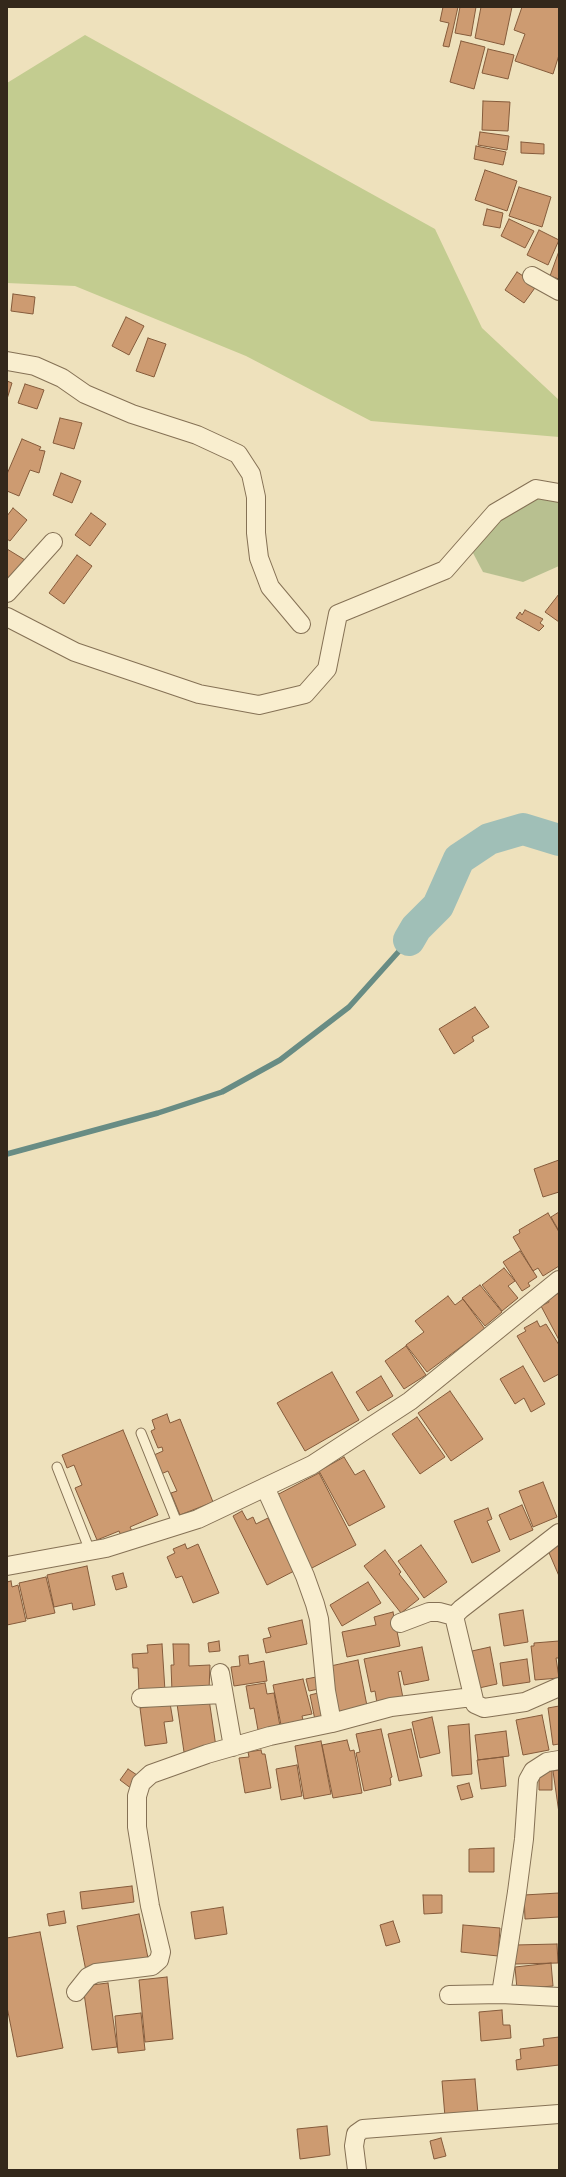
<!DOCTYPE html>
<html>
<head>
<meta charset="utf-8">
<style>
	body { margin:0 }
	#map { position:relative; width:566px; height:2177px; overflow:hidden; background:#eee1bc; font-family:"Source Serif 4",serif }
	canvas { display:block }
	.frame { position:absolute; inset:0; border:8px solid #34281b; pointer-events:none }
</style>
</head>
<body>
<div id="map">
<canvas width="566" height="2177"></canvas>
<div class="frame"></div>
</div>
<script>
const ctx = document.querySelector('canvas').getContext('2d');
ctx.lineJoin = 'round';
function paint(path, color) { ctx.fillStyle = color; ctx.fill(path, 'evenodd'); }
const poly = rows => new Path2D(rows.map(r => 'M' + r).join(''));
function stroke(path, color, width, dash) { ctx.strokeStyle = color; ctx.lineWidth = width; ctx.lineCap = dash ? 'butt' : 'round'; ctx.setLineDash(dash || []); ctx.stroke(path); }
paint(poly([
	[85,35,435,229,482,328,559,400,559,437,371,421,246,356,75,286,7,283,7,83]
]), '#c3cc90');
paint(poly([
	[528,498,559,501,559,566,523,582,483,572,473,553,501,514]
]), '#b8c090');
stroke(poly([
	[7,1154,158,1113,222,1092,280,1060,349,1007,409,940]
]), '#688c84', 5.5);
stroke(poly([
	[409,940,416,928,438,906,459,859,489,839,523,829,559,840]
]), '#a0bfb7', 32);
const building = poly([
	[443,7,458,7,449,47,443,46,449,23,440,21,443,7],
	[460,7,476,7,471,36,455,33,460,7],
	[481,7,512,7,504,45,475,38,481,7],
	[522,7,559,7,559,55,553,74,515,61,525,34,514,30,522,7],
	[461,41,485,47,474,89,450,82,461,41],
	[488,49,514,55,508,79,482,73,488,49],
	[483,101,510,102,508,131,482,130,483,101],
	[480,132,509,136,507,150,478,145,480,132],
	[521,142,544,144,544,154,521,153,521,142],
	[476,146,506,152,503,165,474,159,476,146],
	[485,170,517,181,507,211,475,200,485,170],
	[519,187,551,197,542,227,509,216,519,187],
	[487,209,503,213,500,228,483,225,487,209],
	[509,219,534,231,525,248,501,236,509,219],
	[539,230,559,240,548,265,527,255,539,230],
	[559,251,559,279,550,276,559,251],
	[517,272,537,285,524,303,505,290,517,272],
	[13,294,35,297,33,314,11,311,13,294],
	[126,317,144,326,129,355,112,346,126,317],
	[148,338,166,344,154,377,136,371,148,338],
	[7,381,12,383,7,399,7,381],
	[25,384,44,390,37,409,18,403,25,384],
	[60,418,82,423,74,449,53,443,60,418],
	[22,439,41,447,39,450,45,451,39,473,30,470,19,496,7,491,7,474,22,439],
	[61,473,81,481,72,503,53,495,61,473],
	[13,508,27,520,10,541,7,539,7,516,13,508],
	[91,513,106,524,90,546,75,535,91,513],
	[7,549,25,560,13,581,7,577,7,549],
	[77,555,92,566,64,604,49,593,77,555],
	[559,594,559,622,545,612,559,594],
	[525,610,543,619,540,623,544,626,539,631,516,618,520,612,522,615,525,610],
	[475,1007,489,1027,472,1037,474,1041,454,1054,439,1029,475,1007],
	[559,1160,559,1192,543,1197,534,1169,559,1160],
	[559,1212,559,1231,551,1217,559,1212],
	[548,1213,559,1232,559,1266,543,1276,538,1268,533,1271,513,1237,520,1233,519,1230,548,1213],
	[520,1251,537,1277,528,1283,530,1286,522,1291,503,1262,520,1251],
	[504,1268,515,1281,508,1286,518,1298,502,1311,482,1285,504,1268],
	[480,1285,502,1312,485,1326,462,1298,480,1285],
	[559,1293,559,1340,541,1306,549,1302,548,1299,559,1293],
	[448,1296,455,1305,463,1299,485,1329,427,1372,406,1345,424,1332,415,1321,448,1296],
	[537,1321,540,1327,546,1324,559,1345,559,1374,544,1382,517,1336,526,1331,524,1328,537,1321],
	[406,1346,426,1375,404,1389,385,1361,406,1346],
	[523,1366,545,1404,531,1412,524,1398,515,1404,500,1379,523,1366],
	[332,1372,359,1420,305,1451,277,1403,332,1372],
	[381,1376,393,1396,368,1411,356,1392,381,1376],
	[450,1391,483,1439,451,1461,418,1413,450,1391],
	[167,1414,170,1423,180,1419,213,1502,180,1515,171,1493,177,1491,168,1471,161,1474,154,1455,163,1451,162,1447,158,1448,151,1431,155,1429,152,1420,167,1414],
	[417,1417,445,1457,420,1474,392,1434,417,1417],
	[123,1430,158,1515,130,1527,134,1535,123,1540,119,1531,97,1540,75,1488,82,1485,74,1465,67,1468,62,1455,123,1430],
	[344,1457,355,1475,364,1470,385,1507,349,1526,319,1471,344,1457],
	[319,1473,356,1545,310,1569,273,1497,319,1473],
	[543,1482,557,1517,533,1527,519,1491,543,1482],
	[522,1505,533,1530,510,1540,499,1515,522,1505],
	[488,1508,492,1519,487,1521,500,1551,472,1563,454,1521,488,1508],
	[242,1511,247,1520,253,1517,256,1524,268,1518,279,1540,298,1569,267,1585,233,1516,242,1511],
	[559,1543,559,1576,547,1548,559,1543],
	[185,1544,187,1549,198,1544,219,1593,193,1603,182,1576,176,1578,167,1557,175,1553,173,1549,185,1544],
	[421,1545,447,1582,424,1598,398,1561,421,1545],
	[385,1550,401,1572,399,1574,419,1599,401,1613,364,1566,385,1550],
	[87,1566,95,1605,73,1610,72,1603,54,1607,47,1575,87,1566],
	[123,1573,127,1587,116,1590,112,1576,123,1573],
	[46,1577,55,1613,27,1619,19,1583,46,1577],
	[11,1581,12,1587,18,1585,26,1621,7,1625,7,1582,11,1581],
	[368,1582,381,1603,342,1626,330,1605,368,1582],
	[523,1610,528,1642,504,1646,499,1614,523,1610],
	[393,1612,400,1646,347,1657,342,1632,376,1625,374,1617,393,1612],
	[302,1620,307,1644,266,1653,263,1639,271,1637,268,1628,302,1620],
	[219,1641,220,1651,209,1652,208,1643,219,1641],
	[559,1641,559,1658,556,1658,559,1678,535,1680,531,1646,534,1646,534,1643,559,1641],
	[162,1644,165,1691,139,1693,138,1668,133,1668,132,1654,148,1653,147,1645,162,1644],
	[173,1644,189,1644,189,1666,210,1665,209,1690,172,1692,171,1665,174,1665,173,1644],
	[422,1647,429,1680,404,1685,401,1671,398,1672,403,1698,377,1703,375,1691,371,1692,364,1659,422,1647],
	[490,1647,497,1684,479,1688,472,1651,490,1647],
	[248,1655,249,1664,264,1661,267,1681,234,1686,231,1667,240,1666,239,1656,248,1655],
	[527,1659,530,1682,503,1686,500,1663,527,1659],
	[358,1660,368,1711,337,1717,326,1667,358,1660],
	[316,1677,319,1689,309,1691,306,1679,316,1677],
	[303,1679,312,1714,302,1716,303,1720,281,1725,273,1685,303,1679],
	[265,1683,267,1694,274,1693,280,1726,258,1730,254,1708,250,1709,246,1686,265,1683],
	[322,1692,328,1717,315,1720,310,1695,322,1692],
	[209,1699,216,1747,184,1752,177,1704,209,1699],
	[170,1703,173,1721,164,1722,167,1743,145,1746,140,1708,170,1703],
	[559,1706,559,1744,553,1745,548,1708,559,1706],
	[542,1715,549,1750,523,1755,516,1720,542,1715],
	[432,1717,440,1753,420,1758,412,1722,432,1717],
	[469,1724,472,1774,452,1776,448,1726,469,1724],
	[381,1729,392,1777,390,1778,391,1785,364,1791,356,1753,360,1752,356,1734,381,1729],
	[411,1729,422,1776,399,1781,388,1734,411,1729],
	[506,1731,509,1756,478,1760,475,1735,506,1731],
	[347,1740,350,1751,354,1750,362,1793,333,1798,322,1745,347,1740],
	[321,1741,331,1794,304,1799,295,1746,321,1741],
	[261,1750,262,1754,265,1754,271,1788,245,1793,239,1758,249,1757,248,1752,261,1750],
	[503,1757,506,1786,481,1789,477,1760,503,1757],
	[297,1765,302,1796,281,1800,276,1769,297,1765],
	[128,1769,140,1777,132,1789,120,1780,128,1769],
	[559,1770,559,1813,553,1771,559,1770],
	[539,1771,552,1771,552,1790,539,1790,539,1771],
	[469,1783,473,1797,461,1800,457,1786,469,1783],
	[494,1848,494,1872,469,1872,469,1849,494,1848],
	[132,1886,134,1902,82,1909,80,1892,132,1886],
	[559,1893,559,1917,525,1919,524,1895,559,1893],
	[423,1895,442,1895,442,1913,424,1914,423,1895],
	[223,1907,227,1934,195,1939,191,1912,223,1907],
	[64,1911,66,1923,49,1926,47,1914,64,1911],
	[139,1914,148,1958,86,1971,77,1926,139,1914],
	[393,1921,400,1942,386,1946,380,1925,393,1921],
	[463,1925,500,1928,498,1956,461,1952,463,1925],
	[40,1932,63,2048,17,2057,7,2007,7,1938,40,1932],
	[557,1944,558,1963,515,1964,515,1945,557,1944],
	[551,1963,553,1986,517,1989,515,1967,551,1963],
	[167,1977,173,2039,145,2042,139,1980,167,1977],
	[108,1983,117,2047,92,2050,83,1986,108,1983],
	[502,2010,503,2025,510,2025,511,2038,481,2041,479,2012,502,2010],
	[141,2013,145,2050,118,2053,115,2016,141,2013],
	[559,2037,559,2065,517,2070,516,2060,521,2059,520,2049,544,2046,543,2039,559,2037],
	[475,2079,478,2114,445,2117,442,2081,475,2079],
	[327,2126,330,2155,300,2159,297,2129,327,2126],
	[441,2138,446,2156,434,2159,430,2141,441,2138]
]);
paint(building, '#cd9b71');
stroke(building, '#855b3b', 1);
const lane = poly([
	[141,1433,178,1525],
	[57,1467,90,1551]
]);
const street = poly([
	[532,276,559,291],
	[7,361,35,366,62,378,85,394,132,414,197,435,238,454,251,474,256,497,256,533,259,558,270,587,301,624],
	[7,593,53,542],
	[7,617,75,652,199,694,259,705,305,694,327,669,338,614,445,570,495,513,536,489,559,493],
	[559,1533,461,1609,454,1616,475,1704,484,1708,525,1702,559,1687],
	[7,1566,106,1548,198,1519,312,1465,410,1401,559,1280],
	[400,1623,429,1612,439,1612,454,1616],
	[220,1673,233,1747],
	[141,1698,223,1694],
	[332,1723,391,1707,472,1697],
	[76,1992,88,1977,96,1973,152,1966,159,1960,161,1952,150,1906,137,1827,137,1796,141,1783,151,1774,207,1754,270,1736,332,1723,326,1691,319,1619,315,1604,305,1576,265,1487],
	[501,1994,517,1892,524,1839,528,1780,533,1771,547,1762,559,1760],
	[449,1995,501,1994,559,1997],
	[357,2170,354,2146,356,2134,363,2129,559,2114]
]);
stroke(lane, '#857155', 11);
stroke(street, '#857155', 20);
stroke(lane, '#f9eecf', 9);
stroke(street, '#f9eecf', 18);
</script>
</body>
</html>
